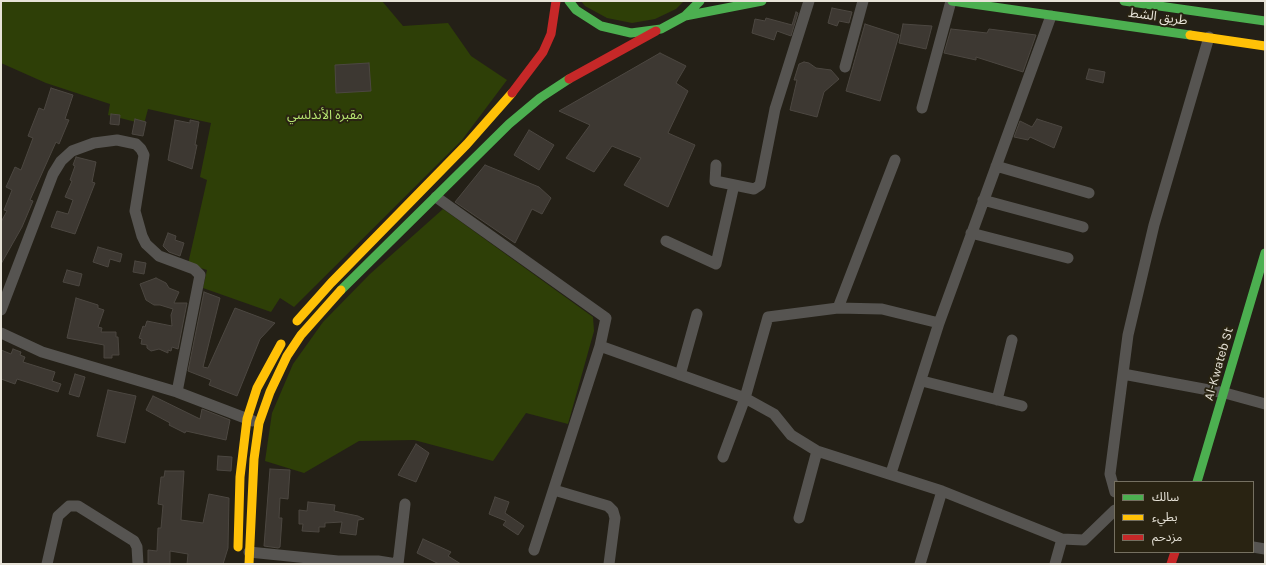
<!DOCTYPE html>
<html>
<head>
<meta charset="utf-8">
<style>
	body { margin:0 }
	#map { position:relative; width:1266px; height:565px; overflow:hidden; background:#242017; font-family:Karla,"Noto Sans Arabic",sans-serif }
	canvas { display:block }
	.frame { position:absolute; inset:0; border:2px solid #e7e3d8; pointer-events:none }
	.legend { position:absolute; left:1114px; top:481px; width:140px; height:72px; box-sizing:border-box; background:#292312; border:1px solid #757061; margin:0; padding:5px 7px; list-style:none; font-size:12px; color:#e7e3d8 }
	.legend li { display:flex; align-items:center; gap:8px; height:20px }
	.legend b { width:20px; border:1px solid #757061 }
</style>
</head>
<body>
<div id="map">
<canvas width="1266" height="565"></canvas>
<div class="frame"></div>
<ul class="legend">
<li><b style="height:5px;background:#4caf50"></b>سالك</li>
<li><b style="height:5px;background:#ffc107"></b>بطيء</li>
<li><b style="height:5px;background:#c62828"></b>مزدحم</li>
</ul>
</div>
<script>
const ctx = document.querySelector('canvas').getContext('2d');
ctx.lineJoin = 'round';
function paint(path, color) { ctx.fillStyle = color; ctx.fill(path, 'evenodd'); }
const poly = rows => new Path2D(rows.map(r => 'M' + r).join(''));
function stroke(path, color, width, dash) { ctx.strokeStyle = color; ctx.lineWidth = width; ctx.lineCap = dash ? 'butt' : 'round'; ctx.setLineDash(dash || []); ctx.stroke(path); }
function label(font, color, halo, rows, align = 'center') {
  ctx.font = font + ' Karla,"Noto Sans Arabic",sans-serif'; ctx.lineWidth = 4; ctx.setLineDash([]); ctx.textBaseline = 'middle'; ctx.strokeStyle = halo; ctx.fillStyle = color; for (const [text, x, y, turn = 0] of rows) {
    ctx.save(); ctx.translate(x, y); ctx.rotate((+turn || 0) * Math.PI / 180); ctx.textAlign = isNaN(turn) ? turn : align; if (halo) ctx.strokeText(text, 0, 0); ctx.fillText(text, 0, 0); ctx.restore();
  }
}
paint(poly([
	[1,1,382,1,403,26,448,23,471,56,507,80,462,140,294,307,280,298,271,312,203,288,207,270,188,264,207,180,200,177,211,123,148,109,144,124,108,115,110,104,46,83,1,63],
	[581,1,684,1,676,9,655,19,632,23,607,18,585,6],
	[443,209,593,317,594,331,568,424,526,413,493,461,414,440,359,441,304,473,265,461,272,413,293,364,323,322,370,274]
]), '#2e3f07');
const building = poly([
	[832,8,852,12,849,23,839,21,837,26,828,23,832,8],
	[796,12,798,13,791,36,777,31,774,40,752,33,755,19,765,21,766,18,792,25,796,12],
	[865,24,899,35,880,101,846,91,865,24],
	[903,24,932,26,926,49,899,43,903,24],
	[951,29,987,33,989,29,1036,35,1023,72,976,57,976,60,944,53,951,29],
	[660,53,686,66,676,83,688,91,668,133,695,145,668,207,624,185,641,158,612,146,594,172,566,158,590,125,559,111,660,53],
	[804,62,809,63,816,68,831,70,839,79,824,92,817,117,790,110,797,80,794,80,799,64,804,62],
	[369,63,371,91,336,93,335,65,369,63],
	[1089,69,1105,72,1103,83,1086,79,1089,69],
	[51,88,73,95,65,119,69,120,59,144,56,142,30,200,33,201,22,227,1,264,1,222,7,211,4,210,12,190,6,187,15,167,21,170,33,138,28,136,39,108,44,110,51,88],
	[111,114,120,115,119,125,110,124,111,114],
	[135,119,146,122,143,136,132,134,135,119],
	[1037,119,1062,127,1054,148,1030,137,1028,140,1014,137,1020,121,1032,127,1037,119],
	[175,120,190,123,190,120,199,122,195,145,197,145,192,169,168,160,175,120],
	[529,130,554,145,539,170,514,155,529,130],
	[76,157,96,162,92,182,95,183,75,234,51,227,57,211,68,214,73,200,65,197,72,181,70,180,75,166,73,165,76,157],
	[485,165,539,187,551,198,542,214,532,209,515,243,455,202,485,165],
	[168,233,176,236,175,240,184,243,180,256,169,252,163,246,168,233],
	[98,247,122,254,120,262,110,259,108,267,93,262,98,247],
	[135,261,146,263,144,274,133,272,135,261],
	[67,270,82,274,79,286,63,282,67,270],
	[156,278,166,283,169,288,179,292,174,303,187,303,178,349,172,347,171,351,168,350,168,353,159,349,151,351,147,348,147,345,141,344,142,339,139,338,143,326,145,327,147,321,172,326,171,315,173,309,160,305,154,305,146,300,140,284,156,278],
	[204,292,220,298,203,367,208,368,235,308,275,323,260,339,237,396,209,385,211,380,188,371,204,292],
	[76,298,98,305,98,308,104,310,98,327,102,328,101,332,116,332,116,337,118,337,119,355,112,355,112,358,104,358,104,345,67,338,76,298],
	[13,349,21,352,20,355,25,357,23,362,55,372,52,381,61,384,58,392,17,379,15,384,1,379,1,350,11,354,13,349],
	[75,374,85,377,79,397,69,394,75,374],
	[108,390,136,396,125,443,97,436,108,390],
	[153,396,200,419,202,409,230,420,226,440,186,431,185,433,169,425,170,423,146,410,153,396],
	[416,444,429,453,416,482,398,475,416,444],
	[218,456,232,457,231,471,217,470,218,456],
	[270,469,290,470,288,499,280,498,279,518,282,518,280,547,278,548,264,546,270,469],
	[165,471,184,471,181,520,203,523,209,494,229,498,228,548,223,564,187,564,188,554,170,551,170,564,148,564,148,550,157,551,158,528,161,528,163,505,158,504,161,477,164,477,165,471],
	[495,497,509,502,505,513,524,526,518,535,503,525,506,521,489,514,495,497],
	[308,502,335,505,334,511,358,516,364,519,358,520,356,535,340,533,342,522,325,523,325,527,319,527,319,532,302,531,303,524,299,524,299,510,307,511,308,502],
	[423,539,451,552,448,556,461,564,439,564,417,553,423,539]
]);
paint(building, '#3d3832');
stroke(building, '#4c4741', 1);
stroke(poly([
	[845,67,863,1],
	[922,108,951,1],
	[716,165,715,181,754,189,760,185,775,109,809,1],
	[996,166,1089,193],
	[436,197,606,318,600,346,534,550],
	[983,200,1083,227],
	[971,233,1068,258],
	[666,241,716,264,734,185],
	[838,308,895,160],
	[1,310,53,174,61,161,72,151,94,143,117,140,136,144,141,149,144,155,135,211,142,236,146,244,159,256,194,269,200,275,177,392],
	[1,333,42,352,177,392,253,421],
	[600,346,745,398,774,414,791,435,817,451,942,491,1062,539],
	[1123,374,1225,393,1265,404],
	[680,375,697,314],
	[922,381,1022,406],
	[997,400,1012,340],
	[723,457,745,398,768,317,838,308,882,309,939,323],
	[891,473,939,323,1051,16],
	[554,490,608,506,613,511,615,518,609,564],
	[1115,492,1110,474,1128,335,1154,225,1209,37],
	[799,518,817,451],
	[1253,547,1265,549],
	[249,552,338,561,378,561,397,564],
	[47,564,58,516,69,506,78,506,134,541,137,547,138,564],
	[398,564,405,504],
	[920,564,942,491],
	[1055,564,1062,539,1084,540,1115,510]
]), '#565451', 11);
stroke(poly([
	[569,1,576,10,601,26,631,33,661,29,685,16,700,1],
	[952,1,1190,35],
	[1124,1,1265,21],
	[685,16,762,1],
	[341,290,509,124,540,98,569,79],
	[1197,482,1265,253]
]), '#4caf50', 9);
stroke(poly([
	[1190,35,1265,46],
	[297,321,331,283,467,144,512,93],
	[238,547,240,477,247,419,257,388,281,344],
	[249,564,254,459,259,423,270,392,287,356,301,335,341,290]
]), '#ffc107', 9);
stroke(poly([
	[569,79,656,31],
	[512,93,543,52,551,34,556,1],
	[1171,564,1175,552]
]), '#c62828', 9);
label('13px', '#e7e3d8', '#292312', [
	["طريق الشط",1158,17,8],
	["Al-Kwateb St",1219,364,-74]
]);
label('13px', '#b7e571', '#292312', [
	["مقبرة الأندلسي",325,115]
]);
</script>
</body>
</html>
